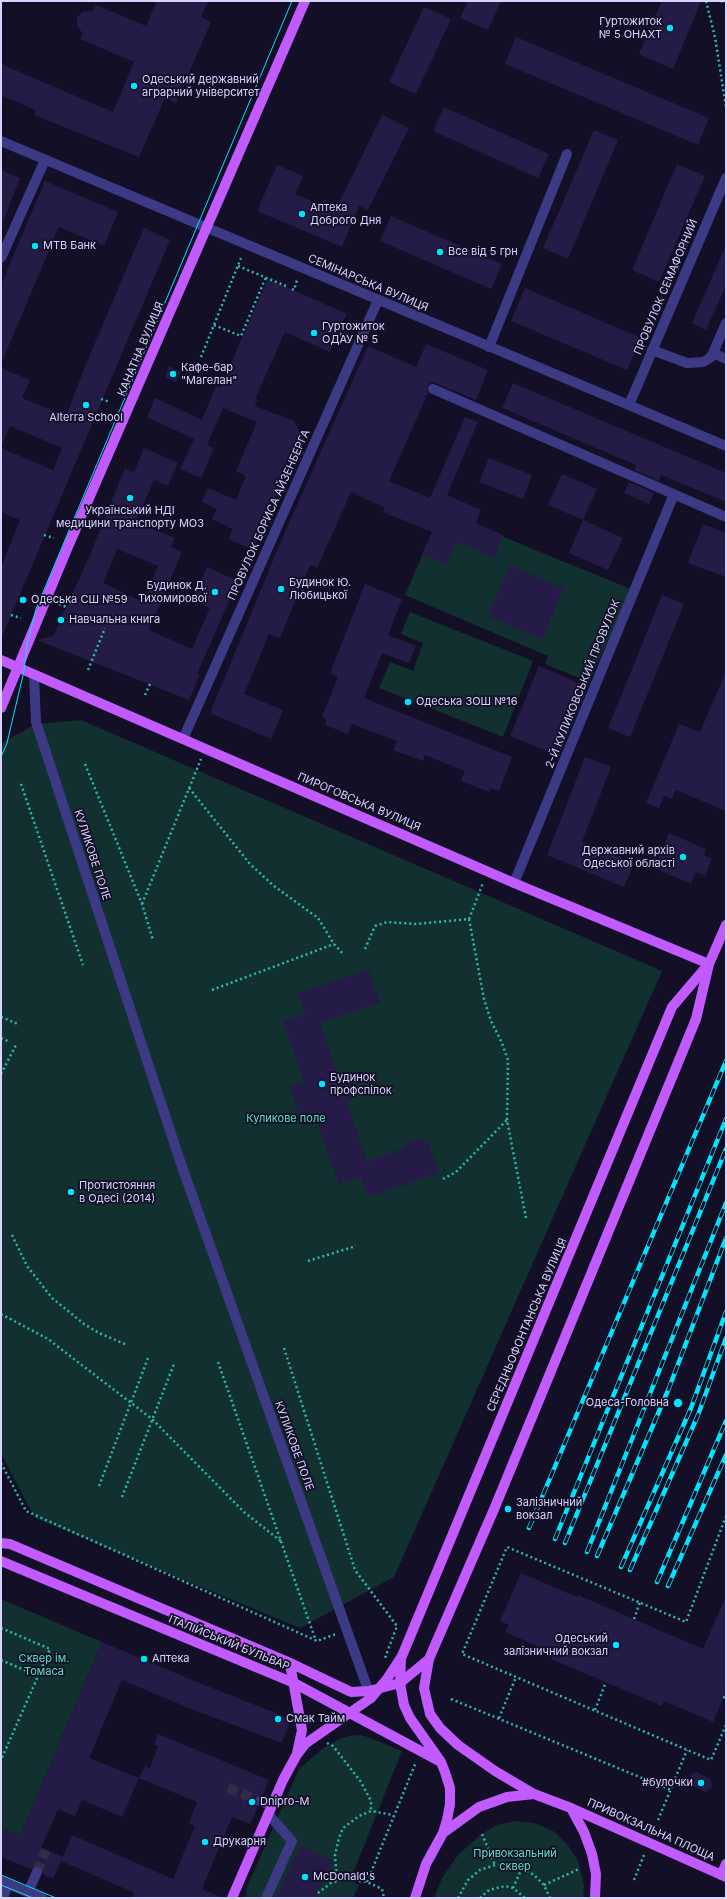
<!DOCTYPE html>
<html>
<head>
<meta charset="utf-8">
<style>
	body { margin:0 }
	#map { position:relative; width:727px; height:1899px; overflow:hidden; background:#130f26; font-family:Inter,sans-serif }
	canvas { display:block }
	.frame { position:absolute; inset:0; border:2px solid #d9d4ff; pointer-events:none }
</style>
</head>
<body>
<div id="map">
<canvas width="727" height="1899"></canvas>
<div class="frame"></div>
</div>
<script>
const ctx = document.querySelector('canvas').getContext('2d');
ctx.lineJoin = 'round';
function paint(path, color) { ctx.fillStyle = color; ctx.fill(path, 'evenodd'); }
const poly = rows => new Path2D(rows.map(r => 'M' + r).join(''));
function stroke(path, color, width, dash) { ctx.strokeStyle = color; ctx.lineWidth = width; ctx.lineCap = dash ? 'butt' : 'round'; ctx.setLineDash(dash || []); ctx.stroke(path); }
function label(font, color, halo, rows, align = 'center') {
  ctx.font = font + ' Inter,sans-serif'; ctx.lineWidth = 3.5; ctx.setLineDash([]); ctx.textBaseline = 'middle'; ctx.strokeStyle = halo; ctx.fillStyle = color; for (const [text, x, y, turn = 0] of rows) {
    ctx.save(); ctx.translate(x, y); ctx.rotate((+turn || 0) * Math.PI / 180); ctx.textAlign = isNaN(turn) ? turn : align; if (halo) ctx.strokeText(text, 0, 0); ctx.fillText(text, 0, 0); ctx.restore();
  }
}
paint(poly([
	[442,509,518,543,631,589,589,682,545,664,548,656,405,595],
	[410,612,533,661,503,737,379,688,390,662,413,671,423,643,401,634],
	[81,720,662,971,394,1577,300,1628,35,1518,1,1454,1,746,3,742,36,724],
	[1,1599,102,1642,20,1836,5,1830,1,1839],
	[353,1735,365,1736,402,1751,350,1881,359,1885,353,1898,246,1898,247,1887,299,1769,322,1749,339,1739],
	[516,1821,534,1823,553,1831,567,1844,578,1861,584,1885,583,1898,434,1898,442,1878,458,1855,478,1837,496,1825]
]), '#12302f');
paint(poly([
	[157,1,208,1,201,17,211,22,176,103,165,98,139,157,34,115,36,110,1,95,1,64,113,112,134,62,80,39,83,34,77,26,77,18,82,12,93,11,96,5,146,26],
	[468,1,501,1,488,30,460,18],
	[662,1,701,1,673,69,639,54],
	[424,7,451,19,416,94,389,82],
	[516,37,709,118,698,145,505,64],
	[444,107,549,154,538,178,433,131],
	[382,115,409,128,368,210,359,206,342,247,257,211,277,165,303,176,295,194,335,211],
	[594,130,618,140,568,259,543,248],
	[677,164,705,176,659,282,632,270],
	[1,170,20,178,2,224,1,224],
	[45,181,118,212,104,246,59,227,1,364,1,285],
	[391,216,502,264,491,289,380,241],
	[144,228,170,240,1,639,1,567,20,520,1,512,1,448,53,470,62,448,10,426,1,447,1,368,30,380,22,398,66,416,86,364],
	[726,245,726,285,706,330,692,323],
	[268,279,347,314,343,321,346,322,330,352,285,332,256,397,257,400,255,406,294,421,302,436,253,550,228,539,233,529,212,519,217,509,202,502,208,488,236,500,246,476,236,471,257,422,223,408,207,445,214,448,201,478,180,469,194,439,147,417,155,398,202,420,216,386,220,388],
	[525,288,641,338,627,370,511,321],
	[426,344,488,370,476,400,433,382,429,384,427,389,428,393,389,481,430,498,465,417,478,422,447,495,481,510,476,523,503,535,494,558,457,542,447,565,422,554,432,532,383,512,385,508,351,492,317,568,310,565,280,638,269,634,244,694,283,710,271,739,210,713,281,541,368,346,416,367],
	[169,366,181,372,176,382,165,377],
	[513,383,726,473,726,502,661,475,659,481,634,470,636,465,502,408],
	[144,448,178,463,168,486,154,480,136,522,175,538,171,547,182,552,149,630,192,649,210,608,192,600,207,567,238,581,197,674,200,675,189,700,37,640,53,636,90,555,125,468,134,472],
	[117,549,158,566,143,602,103,583],
	[489,458,532,475,523,499,479,482],
	[562,474,597,489,583,520,548,505],
	[629,482,654,493,649,504,624,493],
	[583,520,623,538,608,570,569,553],
	[703,524,726,533,726,577,688,563],
	[510,565,564,588,542,639,488,616],
	[365,584,402,599,388,635,416,646,409,663,382,653,364,698,512,757,499,791,490,788,489,792,461,781,465,771,425,755,423,761,393,750,397,741,352,724,348,734,325,725,327,720,322,717,338,677,330,673],
	[662,595,684,604,630,737,608,728],
	[539,666,588,687,559,756,510,736],
	[726,672,726,811,676,790,672,799,664,796,659,808,646,803,679,724,700,732],
	[585,757,611,767,582,842,634,864,624,887,547,855],
	[669,833,706,849,704,855,712,859,705,876,696,872,691,884,654,868],
	[368,969,380,1003,320,1023,340,1081,345,1079,352,1100,347,1102,367,1161,407,1147,406,1143,422,1138,425,1143,428,1142,439,1173,368,1197,361,1177,339,1184,317,1122,303,1126,290,1086,304,1082,283,1021,305,1014,298,993],
	[521,1573,577,1597,578,1595,703,1649,726,1596,726,1691,713,1722,664,1701,662,1706,551,1659,553,1653,505,1632,509,1625,500,1621],
	[102,1642,202,1684,291,1719,282,1743,191,1709,122,1680,89,1758,139,1778,145,1766,150,1768,158,1746,154,1745,158,1734,269,1780,263,1795,256,1796,254,1799,255,1805,258,1807,250,1824,232,1817,202,1889,224,1898,132,1898,135,1893,61,1861,53,1879,43,1874,42,1869,39,1866,34,1867,31,1869,1,1857,1,1839,5,1830,20,1836],
	[139,1778,197,1802,189,1823,195,1826,173,1879,72,1835,62,1859,63,1857,41,1848,58,1809,75,1816,82,1800,122,1817],
	[696,1772,710,1779,712,1784,711,1789,705,1792,691,1785,688,1781,692,1773],
	[301,1845,333,1861,315,1898,275,1898]
]), '#241b47');
stroke(poly([
	[228,1788,260,1801],
	[37,1872,46,1850]
]), '#312d47', 10, [10, 5]);
stroke(poly([
	[706,1,715,37,726,107],
	[721,1,726,3],
	[238,266,286,286],
	[292,289,294,290,297,280],
	[214,325,241,336,266,277],
	[340,334,343,335],
	[201,357,241,258],
	[101,399,110,402],
	[44,535,54,538],
	[59,604,66,607],
	[11,615,21,618],
	[88,670,105,628],
	[145,695,150,684],
	[85,764,142,904,153,940],
	[21,784,83,965],
	[189,788,250,864,274,886,318,918,334,944,344,955],
	[142,904,201,759],
	[469,919,484,999,491,1021,502,1043,508,1060,507,1120,526,1218],
	[365,949,375,926,387,922,416,924,469,919,483,883],
	[212,990,334,944],
	[1,1017,18,1024],
	[1,1038,10,1042],
	[1,1074,16,1045],
	[443,1179,456,1172,507,1120],
	[12,1235,27,1266,52,1298,84,1324,99,1333,127,1345],
	[308,1261,356,1246],
	[1,1314,48,1339,152,1419,244,1512,282,1542],
	[284,1348,355,1570,397,1626,385,1658],
	[218,1362,316,1641],
	[1,1463,26,1511,317,1641,336,1634],
	[99,1486,148,1358],
	[122,1497,174,1364],
	[726,1516,686,1622,507,1547,462,1654,711,1760,726,1725],
	[634,1619,640,1602],
	[1,1628,50,1649,1,1760],
	[1,1660,38,1676],
	[723,1697,726,1698],
	[451,1699,671,1790],
	[595,1710,606,1682],
	[499,1718,516,1677],
	[327,1743,333,1746,361,1782,371,1801,371,1811],
	[658,1820,687,1750],
	[482,1834,495,1865],
	[634,1880,644,1855],
	[337,1881,335,1855,339,1838,343,1828,359,1816,371,1811,393,1815],
	[367,1882,416,1762],
	[544,1885,579,1869],
	[513,1888,522,1868],
	[318,1893,331,1883,344,1879,367,1882,382,1889,384,1898],
	[458,1898,468,1880,480,1870,495,1865,509,1865,522,1868,534,1875,544,1885,550,1898],
	[480,1898,489,1890,505,1886,513,1888,525,1898]
]), '#2fb8b0', 2.5, [2, 3]);
stroke(poly([
	[1,141,726,446],
	[1,258,45,160],
	[489,347,567,154],
	[652,350,687,363,703,362,710,358,713,353,726,323],
	[713,353,726,359],
	[433,389,726,517],
	[629,405,726,178],
	[34,675,36,722,180,1161,371,1698],
	[183,739,378,300],
	[514,883,674,494],
	[260,1801,272,1806],
	[1,1881,42,1898],
	[28,1892,37,1872],
	[3,1898,8,1884],
	[266,1898,292,1841,268,1814]
]), '#3d3a85', 10);
stroke(poly([
	[1,660,514,883,709,964],
	[1,708,67,549,305,1],
	[726,925,709,964,696,1019,495,1507,429,1659,424,1688,430,1714,440,1728,458,1745,495,1771,534,1794,571,1808,726,1877],
	[1,1543,10,1544,286,1661,351,1692,369,1691,400,1683,429,1659],
	[1,1561,294,1683,441,1762],
	[401,1658,400,1683,404,1705,410,1718,441,1762,445,1772,450,1788,450,1804,447,1820,443,1833,426,1864,415,1898],
	[290,1664,302,1730,297,1753],
	[571,1808,584,1832,592,1854,596,1874,595,1898],
	[443,1833,479,1807,507,1797,534,1794],
	[721,1875,726,1864],
	[232,1898,283,1780,296,1756,305,1744,371,1698,387,1679,402,1656,672,1007,707,966]
]), '#c25bff', 10);
stroke(poly([
	[1,757,7,743,24,671,27,644,36,609,292,1],
	[1,1875,56,1898],
	[1,1885,33,1898]
]), '#00e5ff', 1);
const rail = poly([
	[529,1528,726,1061],
	[555,1539,726,1119],
	[565,1543,726,1149],
	[587,1552,726,1203],
	[597,1556,669,1388,726,1238],
	[621,1567,691,1408,726,1312],
	[630,1570,698,1415,726,1338],
	[657,1582,726,1421],
	[668,1586,726,1455]
]);
stroke(rail, '#00e5ff', 4.5);
stroke(rail, '#130f26', 3, [9]);
for (const [x, y, r, color] of [
	[670,28,4,"#00e5ff"],
	[134,86,4,"#00e5ff"],
	[302,214,4,"#00e5ff"],
	[35,246,4,"#00e5ff"],
	[440,252,4,"#00e5ff"],
	[314,333,4,"#00e5ff"],
	[173,374,4,"#00e5ff"],
	[86,405,4,"#00e5ff"],
	[130,498,4,"#00e5ff"],
	[281,589,4,"#00e5ff"],
	[215,592,4,"#00e5ff"],
	[23,600,4,"#00e5ff"],
	[61,620,4,"#00e5ff"],
	[408,702,4,"#00e5ff"],
	[683,857,4,"#00e5ff"],
	[322,1084,4,"#00e5ff"],
	[71,1192,4,"#00e5ff"],
	[678,1403,5,"#00e5ff"],
	[508,1509,4,"#00e5ff"],
	[616,1645,4,"#00e5ff"],
	[144,1659,4,"#00e5ff"],
	[278,1719,4,"#00e5ff"],
	[701,1783,4,"#00e5ff"],
	[252,1802,4,"#00e5ff"],
	[205,1842,4,"#00e5ff"],
	[305,1877,4,"#00e5ff"]
]) { const dot = new Path2D(); dot.arc(x, y, r, 0, 2 * Math.PI); ctx.fillStyle = color; ctx.fill(dot); stroke(dot, '#130f26', 1.5); }
label('11px', '#d9d4ff', '#130f26', [
	["Гуртожиток",662,22,"right"],
	["№ 5 ОНАХТ",662,35,"right"],
	["Одеський державний",142,80],
	["аграрний університет",142,93],
	["Аптека",310,208],
	["Доброго Дня",310,221],
	["МТВ Банк",43,246],
	["Все від 5 грн",448,252],
	["Гуртожиток",322,327],
	["ОДАУ № 5",322,340],
	["Кафе-бар",181,368],
	["\"Магелан\"",181,381],
	["Alterra School",86,418,"center"],
	["Український НДІ",130,511,"center"],
	["медицини транспорту МОЗ",130,524,"center"],
	["Будинок Ю.",289,583],
	["Любицької",289,596],
	["Будинок Д.",207,586,"right"],
	["Тихомирової",207,599,"right"],
	["Одеська CШ №59",31,600],
	["Навчальна книга",69,620],
	["Одеська ЗОШ №16",416,702],
	["Державний архів",675,851,"right"],
	["Одеської області",675,864,"right"],
	["Будинок",330,1078],
	["профспілок",330,1091],
	["Протистояння",79,1186],
	["в Одесі (2014)",79,1199],
	["Одеса-Головна",669,1403,"right"],
	["Залізничний",516,1503],
	["вокзал",516,1516],
	["Одеський",608,1639,"right"],
	["залізничний вокзал",608,1652,"right"],
	["Аптека",152,1659],
	["Смак Тайм",286,1719],
	["#булочки",693,1783,"right"],
	["Dnipro-M",260,1802],
	["Друкарня",213,1842],
	["McDonald's",313,1877]
], 'left');
label('11px', '#d9d4ff', '#130f26', [
	["СЕМІНАРСЬКА ВУЛИЦЯ",368,283,23],
	["ПРОВУЛОК СЕМАФОРНИЙ",666,287,-67],
	["КАНАТНА ВУЛИЦЯ",141,349,-67],
	["ПРОВУЛОК БОРИСА АЙЗЕНБЕРГА",269,515,-66],
	["2-Й КУЛИКОВСЬКИЙ ПРОВУЛОК",583,684,-68],
	["ПИРОГОВСЬКА ВУЛИЦЯ",359,802,23],
	["КУЛИКОВЕ ПОЛЕ",92,855,72],
	["СЕРЕДНЬОФОНТАНСЬКА ВУЛИЦЯ",527,1325,-67],
	["КУЛИКОВЕ ПОЛЕ",294,1446,70],
	["ІТАЛІЙСЬКИЙ БУЛЬВАР",229,1643,22],
	["ПРИВОКЗАЛЬНА ПЛОЩА",651,1830,24]
]);
label('11px', '#5fe0c0', '#130f26', [
	["Куликове поле",286,1119],
	["Сквер ім.",44,1659],
	["Томаса",44,1672],
	["Привокзальний",515,1854],
	["сквер",515,1867]
]);
</script>
</body>
</html>
